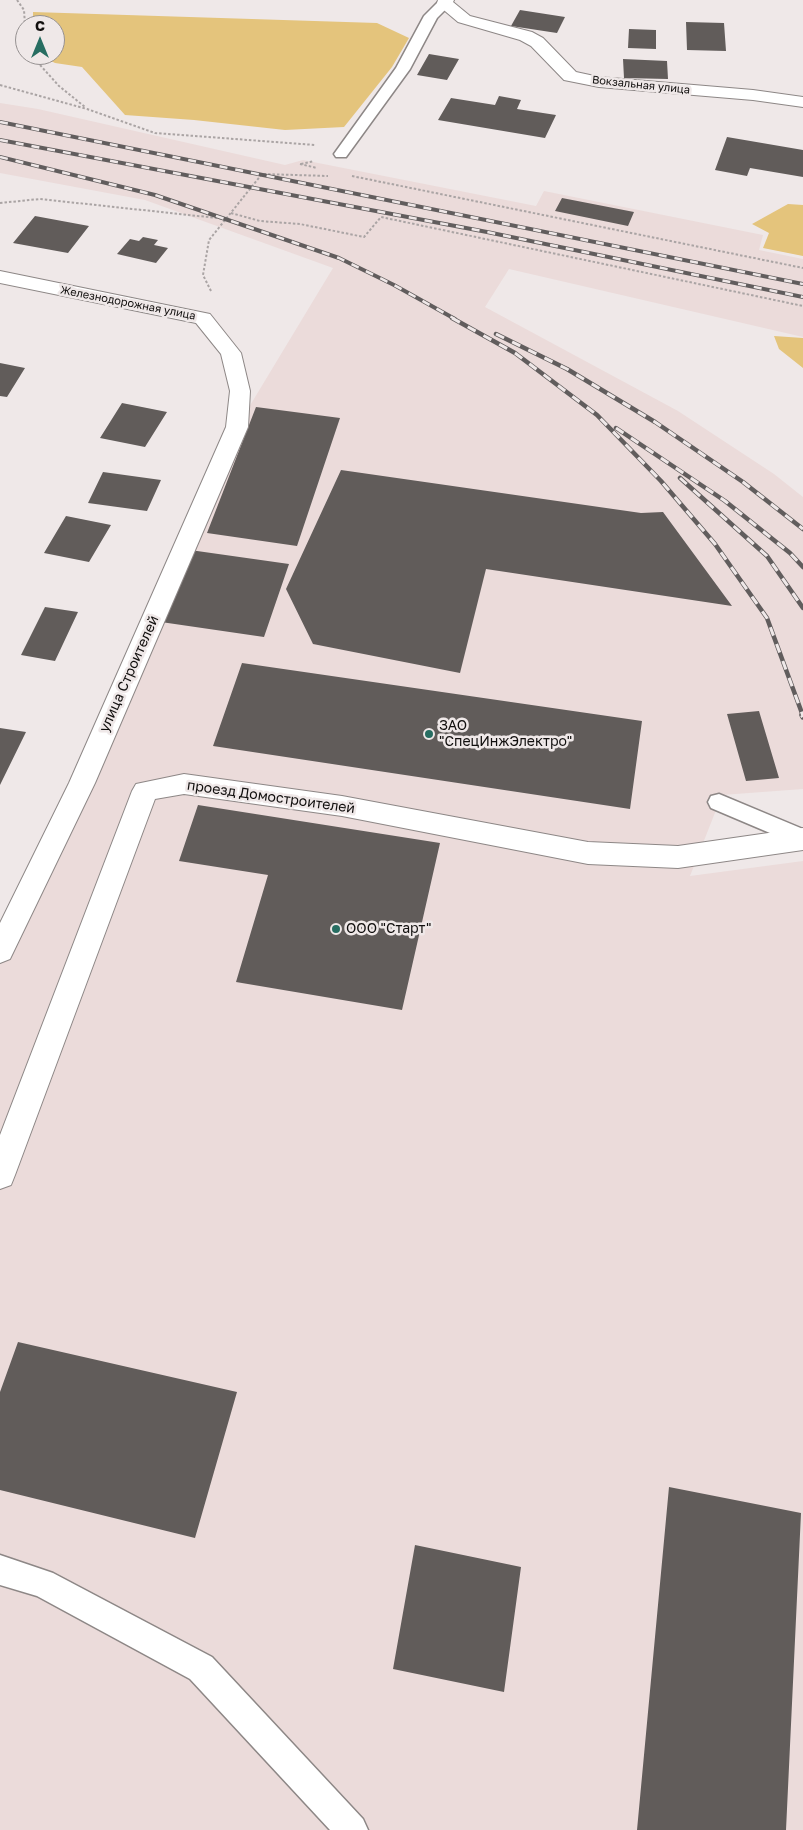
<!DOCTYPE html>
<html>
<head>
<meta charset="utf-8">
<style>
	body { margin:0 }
	#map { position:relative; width:803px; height:1830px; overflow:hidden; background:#efe8e8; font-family:"Golos Text",sans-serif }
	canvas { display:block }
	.north { position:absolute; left:15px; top:15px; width:50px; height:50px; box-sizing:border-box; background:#efe8e8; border:1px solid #969191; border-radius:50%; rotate:0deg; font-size:14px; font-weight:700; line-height:20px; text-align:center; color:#110f0e }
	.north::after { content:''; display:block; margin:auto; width:18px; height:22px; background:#276d61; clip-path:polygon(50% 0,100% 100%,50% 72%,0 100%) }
</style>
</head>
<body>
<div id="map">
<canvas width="803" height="1830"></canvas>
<div class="north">С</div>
</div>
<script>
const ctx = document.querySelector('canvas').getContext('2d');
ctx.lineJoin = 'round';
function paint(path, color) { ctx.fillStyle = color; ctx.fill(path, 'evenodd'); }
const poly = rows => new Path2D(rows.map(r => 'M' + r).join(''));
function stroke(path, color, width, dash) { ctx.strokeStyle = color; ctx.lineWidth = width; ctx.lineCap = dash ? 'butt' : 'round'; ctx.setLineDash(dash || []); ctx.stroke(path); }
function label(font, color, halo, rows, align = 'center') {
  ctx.font = font + ' "Golos Text",sans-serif'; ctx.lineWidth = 5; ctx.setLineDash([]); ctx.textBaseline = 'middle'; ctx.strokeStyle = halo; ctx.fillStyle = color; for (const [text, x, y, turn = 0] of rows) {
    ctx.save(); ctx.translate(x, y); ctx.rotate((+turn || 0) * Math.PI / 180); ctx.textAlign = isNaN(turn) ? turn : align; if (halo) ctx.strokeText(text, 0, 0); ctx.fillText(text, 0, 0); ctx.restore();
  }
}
paint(poly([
	[0,103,38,109,285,165,303,160,536,206,544,191,763,235,759,250,803,259,803,337,509,269,485,307,678,411,774,474,803,497,803,789,722,795,690,876,803,861,803,1830,0,1830,0,951,237,427,333,268,145,200,0,173]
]), '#ebdbda');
paint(poly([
	[33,12,377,23,409,38,392,67,344,127,285,130,194,120,125,115,82,67,55,63,39,55,55,55,55,25,33,25],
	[788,204,803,205,803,256,763,248,769,233,752,224],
	[774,336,803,338,803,368,779,349]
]), '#e4c47c');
paint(poly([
	[520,10,565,17,557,33,511,26],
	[686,22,724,23,726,51,687,50],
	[629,29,656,30,656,49,628,48],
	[429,54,459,59,447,80,417,75],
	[623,59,667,61,668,79,624,78],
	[499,96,521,100,517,109,556,115,545,138,438,120,451,98,495,105],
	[727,137,803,150,803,177,750,168,747,176,715,170],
	[562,198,634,212,628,226,555,211],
	[35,216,89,226,68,253,13,243],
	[143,237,158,240,154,245,168,248,156,263,117,254,130,239,139,241],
	[0,363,25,368,7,397,0,396],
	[122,403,167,412,145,447,100,438],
	[256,407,340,418,297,546,207,533],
	[341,470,641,513,663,512,732,606,486,569,460,673,313,644,286,589],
	[103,472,161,480,147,511,88,503],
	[66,516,111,525,89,562,44,553],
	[190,550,289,564,264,637,161,622],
	[45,607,78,612,55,661,21,655],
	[242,663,642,721,630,809,213,746],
	[759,711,779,778,746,781,727,714],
	[0,728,26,732,0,785],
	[198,805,440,843,402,1010,236,982,268,875,179,861],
	[18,1342,237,1392,195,1538,0,1490,0,1392],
	[669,1487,801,1513,786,1830,637,1830],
	[415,1545,521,1567,504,1692,393,1669]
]), '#615c5a');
const service = poly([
	[440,0,450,0,452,3,437,18,410,69,346,157,336,157,334,154,396,68,424,16,440,0],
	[719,794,803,829,803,847,711,808,708,802,711,796,719,794],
	[0,1555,53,1573,212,1657,363,1819,368,1830,330,1830,190,1679,37,1596,0,1585,0,1555]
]);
const minor = poly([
	[438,0,454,0,453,2,470,16,532,32,543,38,576,72,599,77,753,90,803,97,803,107,753,100,599,87,564,80,531,46,520,40,458,22,439,6,437,3,438,0],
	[0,271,210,314,241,353,250,391,248,427,95,783,10,959,0,963,0,923,69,783,226,427,230,391,221,354,196,323,0,283,0,271],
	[184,774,342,796,588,842,678,846,803,828,803,850,678,868,588,864,342,816,184,794,155,799,15,1175,11,1185,0,1189,0,1135,132,791,136,784,184,774]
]);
stroke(service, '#8d8786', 3);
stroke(minor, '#8d8786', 2);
stroke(poly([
	[17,0,24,10,25,25],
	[31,55,59,86,85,107],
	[0,85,87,109,155,133,315,145],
	[300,164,317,168],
	[301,164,314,161],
	[352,176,803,268],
	[0,203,40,199,226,219],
	[231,213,260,221,300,224,364,237,381,217,803,306],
	[211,291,203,275,209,240,262,174,328,176]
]), '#aaa4a4', 2, [2.5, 2]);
paint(service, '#fff');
paint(minor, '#fff');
const railFar2 = poly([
	[0,122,803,284],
	[0,140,487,232,803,297],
	[0,157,155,195,339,258,394,285,455,319]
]);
const railFar1 = poly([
	[452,318,515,353,597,415,661,481,715,544,767,618,803,716],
	[496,334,567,369,655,422,743,482,803,529],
	[616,428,725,501,790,553,803,567],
	[680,478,767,556,803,608]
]);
const rail = poly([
	[802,715,803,717]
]);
stroke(railFar2, '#615d5d', 4);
stroke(railFar1, '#615d5d', 4.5);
stroke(rail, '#615d5d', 5.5);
stroke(railFar2, '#efe8e8', 2.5, [8]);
stroke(railFar1, '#efe8e8', 3, [9]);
stroke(rail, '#efe8e8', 4, [11]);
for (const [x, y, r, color] of [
	[429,734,5,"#276d61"],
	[336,929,5,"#276d61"]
]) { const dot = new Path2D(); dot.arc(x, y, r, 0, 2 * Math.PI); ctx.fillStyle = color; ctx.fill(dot); stroke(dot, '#efe8e8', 2); }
label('11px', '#110f0e', '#efe8e8', [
	["Вокзальная улица",641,85,6],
	["Железнодорожная улица",128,303,11]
]);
label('14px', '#110f0e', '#efe8e8', [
	["улица Строителей",129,674,-66],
	["проезд Домостроителей",271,797,8]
]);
label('14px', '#110f0e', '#efe8e8', [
	["ЗАО",439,726],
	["\"СпецИнжЭлектро\"",439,742],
	["ООО \"Старт\"",346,929]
], 'left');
</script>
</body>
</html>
